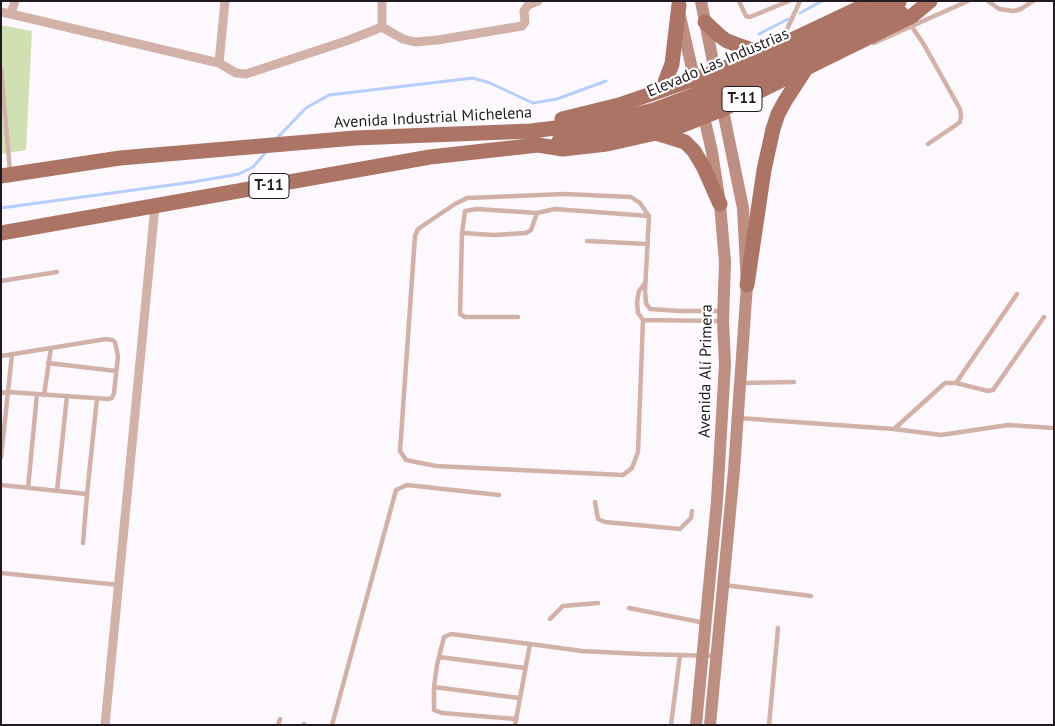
<!DOCTYPE html>
<html>
<head>
<meta charset="utf-8">
<style>
	body { margin:0 }
	#map { position:relative; width:1055px; height:726px; overflow:hidden; background:#fdf8fd; font-family:"PT Sans",sans-serif }
	canvas { display:block }
	.frame { position:absolute; inset:0; border:2px solid #221a23; pointer-events:none }
</style>
</head>
<body>
<div id="map">
<canvas width="1055" height="726"></canvas>
<div class="frame"></div>
</div>
<script>
const ctx = document.querySelector('canvas').getContext('2d');
ctx.lineJoin = 'round';
function paint(path, color) { ctx.fillStyle = color; ctx.fill(path, 'evenodd'); }
const poly = rows => new Path2D(rows.map(r => 'M' + r).join(''));
function stroke(path, color, width, dash) { ctx.strokeStyle = color; ctx.lineWidth = width; ctx.lineCap = dash ? 'butt' : 'round'; ctx.setLineDash(dash || []); ctx.stroke(path); }
function label(font, color, halo, rows, align = 'center') {
  ctx.font = font + ' "PT Sans",sans-serif'; ctx.lineWidth = 4.5; ctx.setLineDash([]); ctx.textBaseline = 'middle'; ctx.strokeStyle = halo; ctx.fillStyle = color; for (const [text, x, y, turn = 0] of rows) {
    ctx.save(); ctx.translate(x, y); ctx.rotate((+turn || 0) * Math.PI / 180); ctx.textAlign = isNaN(turn) ? turn : align; if (halo) ctx.strokeText(text, 0, 0); ctx.fillText(text, 0, 0); ctx.restore();
  }
}
paint(poly([
	[1,25,32,31,26,150,1,154]
]), '#d1e0b3');
stroke(poly([
	[800,13,822,1],
	[759,34,788,19],
	[275,140,306,108,329,95,473,78,490,83,533,103,557,99,606,81],
	[1,208,193,182,239,174,253,167,267,151]
]), '#b6cefe', 3);
stroke(poly([
	[739,1,746,16,750,17,789,1],
	[988,1,999,9,1014,11,1021,9,1033,1],
	[912,27,923,43,960,109,961,116,960,122,956,125,928,144],
	[783,38,800,1],
	[874,43,968,1],
	[1,68,10,171],
	[462,233,465,211,477,209,537,213],
	[587,241,648,244],
	[1,281,57,272],
	[722,311,680,311,650,309,646,303,645,291,649,216,640,203,631,197,565,194,467,198,455,204,418,229,415,236,400,451,406,460,436,466,623,475,632,468,638,452,643,320,722,321],
	[518,317,465,317,460,314,462,233,494,235,526,233,531,230,537,213,555,209,649,216],
	[643,320,638,313,637,302,639,291,645,283],
	[1,356,51,348,106,339,112,340,115,342,118,356,114,393,112,398,108,399,8,392,12,354],
	[48,363,116,371],
	[741,383,794,382],
	[956,383,1017,294],
	[1,393,8,392,1,457],
	[44,395,51,348],
	[738,418,894,429,941,435,1008,425,1054,428],
	[894,429,945,383,956,383,988,391,993,390,1044,317],
	[1,485,87,494,97,398],
	[28,488,37,394],
	[57,491,67,396],
	[595,502,598,519,605,522,680,529,691,518,692,511],
	[83,543,87,494],
	[1,573,119,585],
	[724,585,811,596],
	[629,608,705,623],
	[550,619,563,606,598,603],
	[439,657,525,668],
	[434,687,519,698],
	[516,719,442,713,434,710,434,687,437,665,444,637,451,634,530,644],
	[278,725,280,719],
	[304,725,304,724],
	[332,725,396,490,407,485,499,495],
	[515,725,530,644,582,651,642,654,716,656],
	[671,725,680,655],
	[769,725,778,628]
]), '#d2b1a8', 4.5);
stroke(poly([
	[15,1,11,14,219,63,236,73,246,74,349,40,382,27,382,1],
	[1,12,11,14],
	[382,27,403,39,415,42,438,40,522,26,525,22,524,11,528,5,538,1],
	[219,63,225,1],
	[105,725,155,206]
]), '#d2b1a8', 9);
stroke(poly([
	[701,1,717,82],
	[680,16,696,86],
	[696,725,717,501,725,364,723,321,725,262,720,204,712,152,702,108],
	[710,725,734,470,747,285,743,208,721,101]
]), '#bd8e81', 12);
stroke(poly([
	[705,22,720,36,727,41,749,49,765,52],
	[662,90,672,64,679,5],
	[562,119,619,105,715,72,779,46,874,1],
	[656,133,685,142,694,151,704,168,720,204],
	[559,141,611,131],
	[1,176,120,158,355,138,531,131,612,121],
	[1,233,430,157,538,145,563,149,607,144,656,133,678,127,723,109,912,16,930,1],
	[747,285,764,170,773,129,778,114,785,101,807,67]
]), '#ac7465', 15);
stroke(poly([
	[614,120,654,110,697,94,899,2],
	[611,131,655,121,700,107,729,95,901,13]
]), '#ac7465', 15);
for (const [x, y, w] of [
	[742,99,40],
	[269,186,40]
]) { const box = new Path2D(); box.roundRect(x - w / 2, y - 12.5, w, 25, 4); ctx.fillStyle = '#fff'; ctx.fill(box); stroke(box, '#221a23', 1); }
label('bold 15px', '#221a23', null, [
	["T-11",742,99],
	["T-11",269,186]
]);
label('16px', '#221a23', '#fff', [
	["Elevado Las Industrias",718,63,-23],
	["Avenida Industrial Michelena",433,118,-3],
	["Avenida Alí Primera",706,371,-89]
]);
</script>
</body>
</html>
